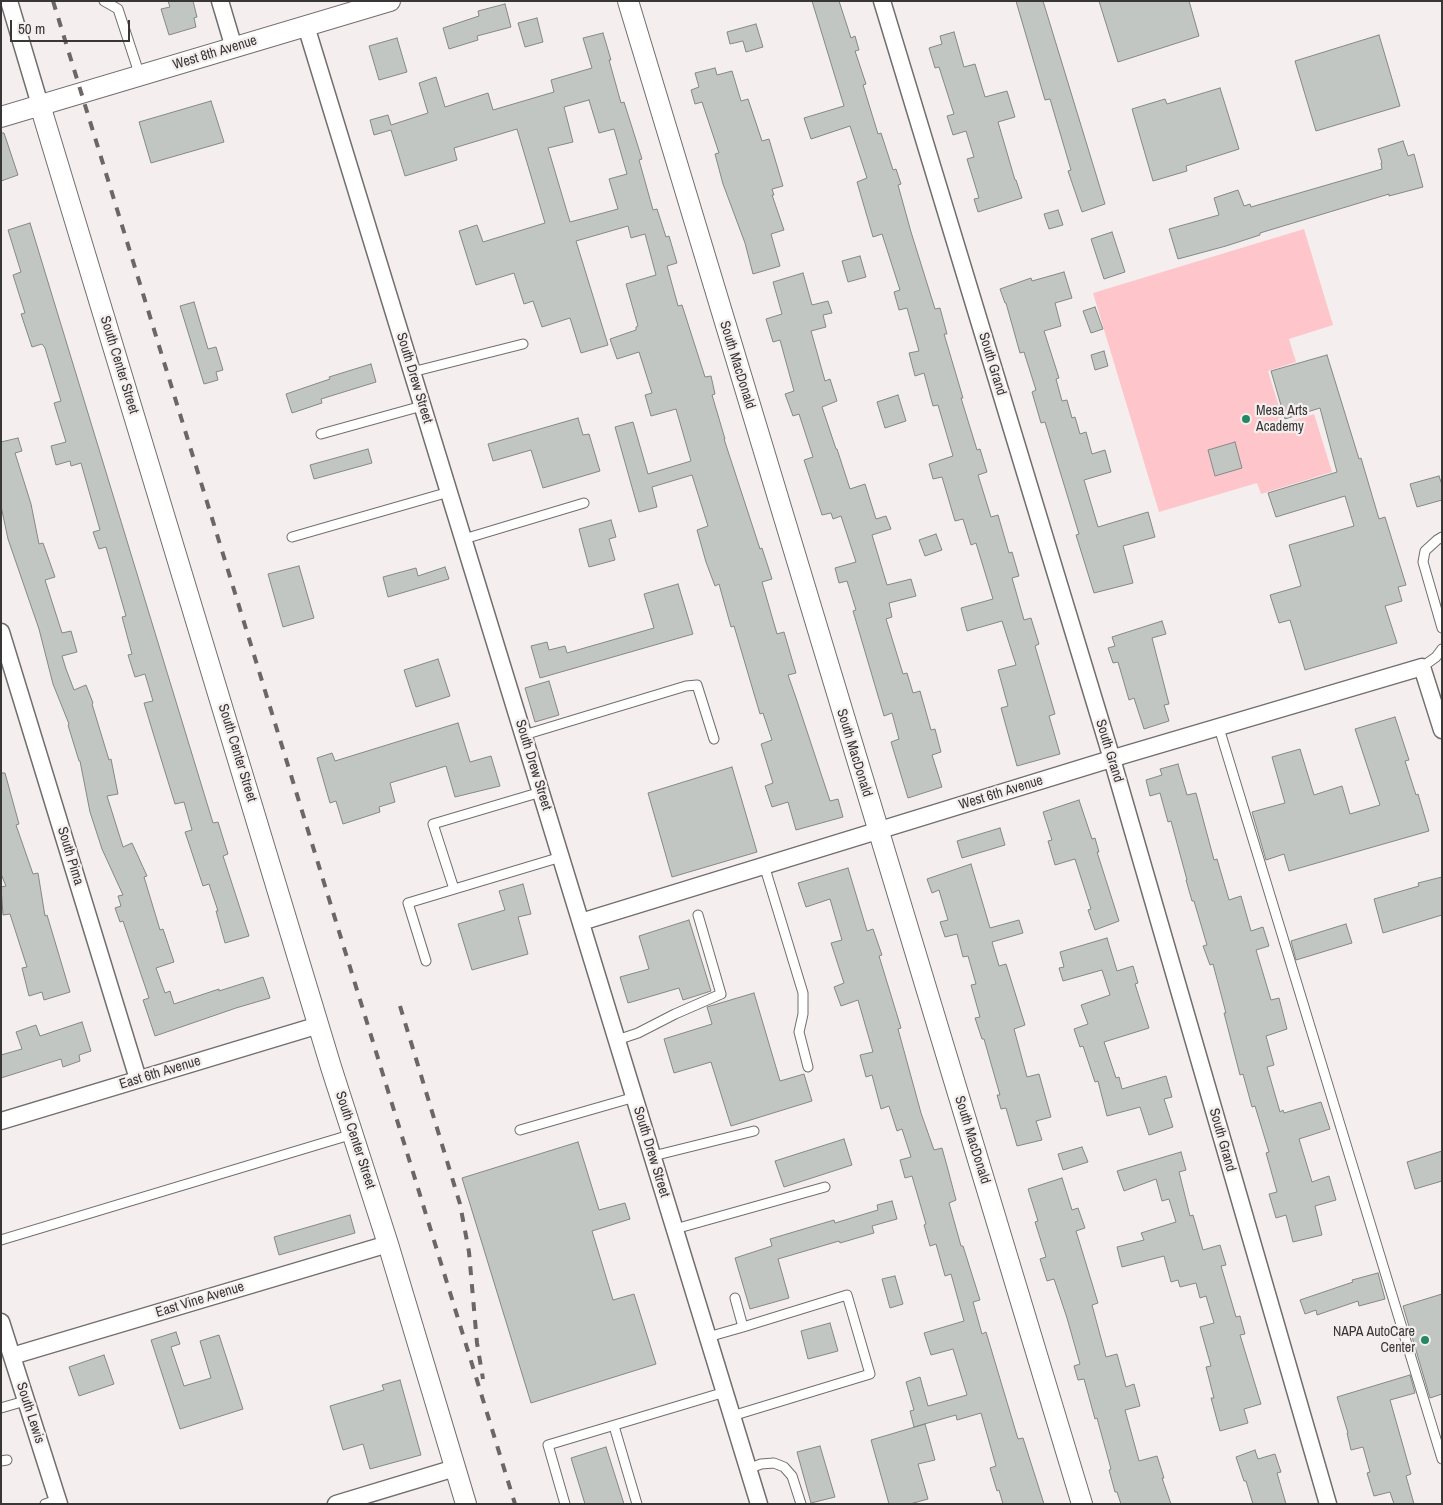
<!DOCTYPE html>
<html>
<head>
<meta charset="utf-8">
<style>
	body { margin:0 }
	#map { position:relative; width:1443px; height:1505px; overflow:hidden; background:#f4eeee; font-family:"Archivo Narrow",sans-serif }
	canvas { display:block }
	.frame { position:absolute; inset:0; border:2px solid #393636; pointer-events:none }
	.scale { position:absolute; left:10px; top:20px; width:120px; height:22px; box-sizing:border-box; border:2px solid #393636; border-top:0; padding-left:6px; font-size:15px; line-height:18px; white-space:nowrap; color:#393636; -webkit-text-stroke:4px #f4eeee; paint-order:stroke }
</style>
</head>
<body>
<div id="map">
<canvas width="1443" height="1505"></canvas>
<div class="frame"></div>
<div class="scale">50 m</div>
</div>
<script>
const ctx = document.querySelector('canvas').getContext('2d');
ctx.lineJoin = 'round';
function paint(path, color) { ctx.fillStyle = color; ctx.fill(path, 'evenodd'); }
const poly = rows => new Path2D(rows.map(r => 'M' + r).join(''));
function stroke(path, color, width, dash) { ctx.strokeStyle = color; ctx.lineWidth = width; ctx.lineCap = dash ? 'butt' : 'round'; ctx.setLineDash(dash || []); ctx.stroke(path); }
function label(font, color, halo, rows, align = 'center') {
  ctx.font = font + ' "Archivo Narrow",sans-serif'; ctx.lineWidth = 4.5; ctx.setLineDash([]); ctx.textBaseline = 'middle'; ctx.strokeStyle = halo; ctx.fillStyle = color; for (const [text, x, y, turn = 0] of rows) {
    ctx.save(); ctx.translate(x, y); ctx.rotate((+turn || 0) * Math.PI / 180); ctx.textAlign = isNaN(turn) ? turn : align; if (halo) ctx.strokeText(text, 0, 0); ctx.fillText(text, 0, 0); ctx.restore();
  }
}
paint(poly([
	[1304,229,1333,325,1289,339,1296,362,1268,371,1284,423,1314,414,1332,472,1261,494,1257,483,1159,512,1093,293]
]), '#fec6ca');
const building = poly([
	[168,1,193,1,197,17,194,18,196,27,169,35,161,9,170,7,168,1],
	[812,1,839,1,851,38,855,36,859,50,855,51,866,84,863,85,878,134,881,133,893,170,896,169,901,184,898,185,911,232,935,309,940,308,947,334,944,334,963,398,961,398,977,450,980,449,987,472,978,475,991,517,998,515,1009,553,1012,552,1019,576,1012,578,1024,620,1031,618,1039,644,1035,646,1055,714,1049,716,1060,754,1017,766,1001,708,1008,706,998,670,1016,665,1002,621,967,631,961,608,993,599,976,543,971,545,963,519,955,521,942,477,933,479,929,464,953,456,938,405,933,406,924,373,915,376,909,353,919,351,907,308,899,310,894,292,900,290,882,234,873,237,857,182,867,178,850,126,811,139,804,118,844,106,812,1],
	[1016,1,1043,1,1105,204,1082,212,1068,171,1071,170,1050,99,1045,100,1016,1],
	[1099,1,1189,1,1199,36,1118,62,1099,1],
	[505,4,511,27,477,36,478,40,449,49,443,28,479,16,478,11,505,4],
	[537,18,543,42,525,47,518,23,537,18],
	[756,24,763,47,746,52,743,41,730,44,727,32,756,24],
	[954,32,964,67,975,64,985,97,1007,91,1015,117,998,122,1015,180,1016,180,1022,198,978,212,974,199,979,198,967,159,974,157,966,131,953,135,947,116,954,114,939,67,935,68,929,48,942,44,940,36,954,32],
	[603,33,611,60,609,60,621,103,624,102,642,159,639,160,653,210,657,209,666,237,669,236,677,263,667,266,678,306,682,305,705,377,711,376,715,394,712,395,725,439,724,439,760,549,762,548,772,579,762,582,777,634,784,632,796,673,788,675,796,698,830,801,838,799,843,817,796,830,788,802,772,807,765,786,773,783,761,744,772,740,763,713,760,714,734,626,731,627,719,584,715,586,706,562,697,530,708,526,692,475,652,487,657,507,639,512,615,427,633,422,648,474,691,461,676,409,651,416,645,395,652,393,639,352,617,359,610,339,636,330,636,327,638,326,626,284,656,275,645,234,631,238,628,226,576,241,608,345,581,353,570,318,542,327,533,301,524,304,514,273,476,285,459,231,477,225,483,242,545,223,517,129,454,148,457,160,405,176,391,130,374,135,370,120,388,115,391,125,428,113,419,83,436,77,445,107,488,93,493,110,554,92,551,80,592,68,583,38,603,33],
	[589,100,599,133,614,129,627,174,609,179,618,209,570,222,548,148,573,142,564,107,589,100],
	[1379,35,1400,106,1316,131,1295,61,1379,35],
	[397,38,407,72,379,80,369,46,397,38],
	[715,68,717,75,732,71,741,101,748,99,762,141,769,139,783,186,772,189,774,195,772,195,784,230,771,234,780,266,753,274,745,243,723,184,715,154,719,153,702,102,695,104,691,90,699,87,695,73,715,68],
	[1220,88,1239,149,1186,166,1187,171,1153,181,1132,109,1165,99,1167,104,1220,88],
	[211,101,224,142,151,163,139,122,211,101],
	[1,133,4,133,18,175,1,181,1,133],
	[1403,141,1408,156,1414,154,1423,187,1389,196,1389,194,1260,233,1260,235,1226,246,1178,259,1169,229,1219,215,1214,198,1238,190,1244,206,1250,204,1251,207,1382,169,1381,163,1382,163,1378,149,1403,141],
	[1058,210,1063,225,1049,229,1044,214,1058,210],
	[30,223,213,823,218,822,228,854,223,856,249,936,225,943,216,911,218,911,209,884,203,886,185,832,192,830,184,802,175,804,154,736,144,703,153,701,145,674,135,677,128,655,132,654,122,617,126,616,106,547,99,549,93,532,100,530,81,463,71,466,70,461,56,465,51,446,66,442,54,403,61,401,45,348,42,344,32,347,21,314,25,313,13,275,21,272,8,230,30,223],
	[1112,232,1125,272,1104,279,1091,239,1112,232],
	[860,256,866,277,848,282,842,261,860,256],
	[1064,272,1072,298,1055,303,1061,326,1044,331,1059,378,1056,379,1062,401,1067,400,1072,418,1075,417,1080,434,1086,432,1092,454,1105,450,1111,472,1084,480,1098,527,1148,512,1155,537,1123,546,1133,583,1094,593,1076,535,1079,534,1045,422,1041,423,1032,392,1036,390,1024,352,1020,353,1006,303,1005,303,1000,289,1031,278,1032,281,1064,272],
	[803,273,812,305,828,301,832,313,823,315,826,327,811,331,825,381,830,379,837,401,822,407,836,449,837,449,850,489,865,484,876,519,886,516,891,529,872,535,887,585,911,579,916,596,889,603,892,617,886,619,903,674,907,673,913,693,920,691,931,730,935,729,941,752,932,755,942,787,908,798,891,742,899,739,892,713,884,716,853,611,856,610,847,581,839,583,835,568,856,562,841,516,833,519,831,513,822,515,804,460,813,457,799,414,793,416,785,394,794,391,780,340,773,342,766,319,782,314,773,282,803,273],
	[194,302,208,349,216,347,223,370,216,372,218,380,204,384,180,306,194,302],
	[1095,307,1103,329,1091,333,1083,311,1095,307],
	[1104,351,1108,366,1095,370,1091,355,1104,351],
	[1327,355,1359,459,1361,458,1379,519,1385,517,1406,585,1398,587,1402,601,1385,606,1397,643,1305,670,1290,620,1279,623,1270,595,1301,586,1289,545,1354,526,1345,496,1276,517,1268,493,1337,472,1320,408,1285,419,1271,371,1327,355],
	[371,364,376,382,321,399,322,403,292,413,286,394,330,379,329,377,371,364],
	[898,395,906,421,885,428,877,402,898,395],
	[578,418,583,435,589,434,600,471,543,488,531,450,493,461,488,444,578,418],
	[18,438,22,451,15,453,31,504,39,544,43,543,55,577,45,580,62,633,71,631,77,652,62,656,66,669,74,690,86,685,93,703,92,704,109,760,111,759,118,794,107,796,123,847,132,843,147,876,144,877,160,930,163,929,174,962,156,968,165,993,170,991,174,1004,219,989,219,991,263,977,270,998,236,1008,155,1036,143,1000,149,998,123,921,120,922,115,908,121,906,118,896,123,895,102,849,90,812,80,761,79,761,68,725,69,724,53,684,39,629,8,539,1,506,1,442,18,438],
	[1235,442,1242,468,1215,476,1208,450,1235,442],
	[368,449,372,463,314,479,310,465,368,449],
	[1439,476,1442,485,1442,500,1417,507,1410,484,1439,476],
	[611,520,616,537,609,539,615,560,589,567,579,529,611,520],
	[936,534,942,550,925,556,919,540,936,534],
	[299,566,314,618,283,627,268,574,299,566],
	[445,567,449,579,388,597,383,577,416,568,418,576,445,567],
	[678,584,693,634,540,678,531,646,547,642,549,650,565,646,567,653,654,628,644,594,678,584],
	[1162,621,1166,634,1152,638,1169,704,1164,705,1169,721,1144,729,1134,698,1129,700,1118,662,1113,663,1108,648,1115,646,1112,637,1162,621],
	[438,659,450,696,416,707,404,670,438,659],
	[549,681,559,715,535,722,525,688,549,681],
	[1395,717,1409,760,1405,761,1416,795,1418,794,1429,831,1289,871,1284,854,1266,860,1252,812,1285,803,1272,757,1300,749,1314,795,1342,786,1350,814,1380,805,1355,729,1395,717],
	[458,723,470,762,491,756,500,786,455,797,446,766,390,783,395,802,379,807,380,812,343,824,336,801,330,803,317,758,332,753,335,761,458,723],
	[1178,764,1187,795,1196,793,1214,860,1217,859,1229,900,1241,896,1251,931,1263,927,1269,946,1256,950,1271,1000,1279,998,1287,1029,1266,1036,1274,1065,1267,1067,1280,1112,1283,1110,1284,1113,1321,1102,1330,1129,1299,1139,1312,1182,1329,1176,1336,1200,1315,1206,1322,1235,1293,1242,1286,1215,1276,1218,1269,1194,1277,1192,1266,1153,1269,1152,1255,1106,1252,1107,1243,1074,1240,1075,1224,1013,1226,1013,1213,964,1210,965,1203,946,1207,945,1194,901,1192,901,1186,880,1187,880,1171,821,1168,822,1160,793,1150,796,1146,780,1162,775,1160,769,1178,764],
	[732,767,757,852,672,877,648,793,732,767],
	[1,773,5,773,19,824,16,825,33,874,38,873,45,916,47,915,70,992,44,1000,42,992,29,996,22,968,27,967,10,914,3,915,1,887,6,886,1,874,1,773],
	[1079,800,1092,839,1095,838,1099,852,1097,852,1119,921,1095,930,1088,910,1091,909,1075,859,1055,865,1048,841,1052,840,1043,812,1079,800],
	[1000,828,1005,845,962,858,957,841,1000,828],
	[971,864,990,928,1019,920,1023,933,992,942,999,966,1006,964,1025,1025,1014,1029,1027,1077,1039,1074,1051,1117,1036,1121,1042,1140,1017,1146,1006,1108,1001,1109,997,1095,1000,1095,984,1039,982,1039,975,1018,980,1017,971,985,976,984,968,956,963,957,957,934,945,937,940,922,948,920,939,890,932,893,927,879,971,864],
	[848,868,867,931,873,929,882,955,879,956,901,1028,898,1029,921,1113,934,1150,942,1148,947,1166,956,1200,949,1203,961,1246,963,1246,980,1300,973,1302,982,1334,986,1332,1018,1439,1023,1438,1044,1504,1003,1504,999,1490,997,1491,990,1468,996,1466,981,1413,957,1420,956,1415,914,1427,910,1411,914,1410,906,1382,920,1377,928,1406,967,1395,953,1349,931,1355,924,1333,964,1321,951,1274,945,1276,936,1244,930,1246,924,1225,926,1224,912,1176,905,1178,900,1160,911,1157,902,1129,897,1131,889,1106,881,1109,872,1075,866,1077,860,1055,873,1052,858,1000,841,1006,834,987,844,983,831,943,842,940,830,899,806,907,798,883,848,868],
	[1442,877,1442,915,1383,933,1374,899,1419,886,1418,883,1442,877],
	[523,884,531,914,518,917,528,954,472,970,458,924,505,910,499,891,523,884],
	[689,920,711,991,683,1000,679,988,628,1003,620,977,649,969,639,936,689,920],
	[1346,924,1352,943,1296,960,1291,941,1346,924],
	[1107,938,1117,971,1133,966,1138,983,1135,984,1149,1028,1104,1042,1116,1078,1119,1077,1122,1089,1166,1076,1172,1097,1164,1099,1173,1127,1149,1135,1140,1107,1107,1116,1098,1081,1095,1082,1083,1046,1080,1047,1074,1029,1088,1024,1081,1005,1110,995,1102,970,1063,981,1059,968,1064,967,1060,952,1107,938],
	[754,993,780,1081,804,1074,812,1101,731,1126,711,1062,674,1073,664,1039,712,1024,707,1007,754,993],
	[82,1022,91,1051,79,1055,80,1061,63,1067,61,1059,1,1078,1,1055,22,1049,16,1032,36,1025,40,1036,82,1022],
	[844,1139,852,1165,784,1187,775,1161,844,1139],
	[578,1142,599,1210,625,1203,630,1219,592,1231,613,1300,634,1294,656,1364,531,1403,462,1178,578,1142],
	[1082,1147,1088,1162,1063,1170,1058,1154,1082,1147],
	[1442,1151,1442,1181,1415,1189,1407,1162,1442,1151],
	[1181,1152,1186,1170,1179,1172,1190,1216,1193,1215,1203,1250,1220,1245,1226,1265,1221,1266,1236,1317,1240,1316,1245,1334,1240,1335,1261,1404,1244,1409,1248,1423,1220,1431,1211,1398,1214,1398,1206,1367,1211,1366,1200,1327,1214,1323,1206,1296,1200,1298,1196,1283,1180,1287,1178,1280,1171,1282,1164,1256,1122,1267,1117,1247,1144,1240,1141,1233,1176,1222,1169,1199,1162,1201,1156,1179,1124,1191,1117,1171,1181,1152],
	[1062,1178,1072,1210,1078,1208,1085,1228,1076,1231,1098,1303,1092,1305,1106,1357,1117,1354,1126,1387,1134,1384,1140,1406,1125,1410,1139,1461,1157,1456,1164,1478,1162,1478,1171,1504,1121,1504,1117,1492,1115,1492,1109,1470,1111,1469,1097,1418,1095,1419,1084,1379,1078,1380,1074,1366,1080,1364,1067,1318,1054,1279,1047,1281,1040,1259,1046,1257,1035,1222,1038,1221,1028,1189,1062,1178],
	[892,1201,897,1219,872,1226,874,1233,840,1243,839,1241,778,1259,789,1298,750,1309,735,1258,772,1246,770,1239,834,1220,835,1223,878,1210,877,1205,892,1201],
	[350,1215,355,1233,279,1255,274,1237,350,1215],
	[1378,1273,1385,1299,1359,1306,1358,1301,1317,1315,1316,1310,1305,1314,1300,1300,1353,1282,1352,1280,1378,1273],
	[895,1276,903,1304,890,1308,882,1279,895,1276],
	[1442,1294,1442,1394,1430,1398,1403,1306,1442,1294],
	[830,1323,838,1351,808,1359,801,1331,830,1323],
	[176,1332,180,1344,171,1347,184,1386,211,1378,200,1341,219,1335,243,1409,180,1429,151,1340,176,1332],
	[104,1355,114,1384,79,1396,69,1367,104,1355],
	[1410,1375,1415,1393,1390,1400,1411,1474,1406,1476,1414,1504,1394,1504,1390,1492,1374,1496,1367,1473,1370,1472,1363,1447,1351,1450,1347,1433,1348,1433,1337,1397,1410,1375],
	[400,1380,421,1455,370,1469,363,1444,343,1450,330,1406,384,1390,382,1385,400,1380],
	[925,1424,935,1460,918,1464,928,1499,910,1504,889,1504,871,1440,925,1424],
	[820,1446,835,1497,811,1503,797,1452,820,1446],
	[606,1447,624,1504,585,1504,571,1458,606,1447],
	[1255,1450,1258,1459,1275,1454,1281,1472,1277,1473,1286,1504,1253,1504,1246,1481,1244,1481,1236,1457,1255,1450]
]);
paint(building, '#c1c6c3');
stroke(building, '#848986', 1);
const service = poly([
	[104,1,118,9,140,76],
	[412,372,523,344],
	[321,434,422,406],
	[292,537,449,492],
	[1442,537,1437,540,1425,551,1423,562,1442,628],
	[464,539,584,503],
	[1422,667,1436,657,1442,649],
	[1219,728,1442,1459],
	[524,735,686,686,697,685,714,739],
	[764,865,803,993,803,1014,799,1032,808,1067],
	[454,889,433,824,541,792],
	[426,961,408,903,561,857],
	[617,1040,638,1033,675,1014,721,994,698,915],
	[520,1130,635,1097],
	[653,1156,754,1131],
	[675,1229,825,1187],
	[1,1240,353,1134],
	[708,1337,743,1327,735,1298],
	[1,1408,25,1401],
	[732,1416,870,1374,847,1295,743,1327],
	[614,1426,637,1504],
	[1,1461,7,1460],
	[748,1469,761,1464,774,1463,784,1467,792,1476,801,1504],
	[45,1504,57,1500],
	[565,1504,548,1445,725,1392]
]);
const minor = poly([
	[9,1,40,105],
	[220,1,234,48],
	[882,1,1112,759,1328,1504],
	[306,26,759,1504],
	[1,632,138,1079],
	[581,922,1124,755,1422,667,1442,730],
	[1,1121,319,1025],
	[1,1322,59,1504],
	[12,1356,388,1244],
	[336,1504,455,1468]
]);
const tertiary = poly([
	[628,1,1082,1504],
	[40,105,331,1067,388,1244,466,1504],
	[1,117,390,1]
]);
stroke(service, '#736e6e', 11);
stroke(minor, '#736e6e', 19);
stroke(tertiary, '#736e6e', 22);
stroke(service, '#fff', 9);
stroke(minor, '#fff', 16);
stroke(tertiary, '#fff', 20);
stroke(poly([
	[53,1,515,1504],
	[400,1006,460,1204,469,1252,477,1343,483,1379]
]), '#6b6767', 4, [9, 9]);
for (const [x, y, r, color] of [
	[1246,419,5,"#238863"],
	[1425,1340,5,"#238863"]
]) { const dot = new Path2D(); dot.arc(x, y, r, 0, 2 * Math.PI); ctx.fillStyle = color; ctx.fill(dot); stroke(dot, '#f4eeee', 2); }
label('14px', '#393636', '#f4eeee', [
	["West 8th Avenue",215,53,-17],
	["South Grand",992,364,73],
	["South Center Street",119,365,73],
	["South MacDonald",737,365,73],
	["South Drew Street",414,378,73],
	["South Grand",1109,751,73],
	["South Center Street",237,753,73],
	["South MacDonald",854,753,73],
	["South Drew Street",533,765,73],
	["West 6th Avenue",1001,793,-17],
	["South Pima",70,856,73],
	["East 6th Avenue",160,1073,-17],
	["South Center Street",355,1140,72],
	["South MacDonald",972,1140,73],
	["South Grand",1222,1140,74],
	["South Drew Street",651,1152,73],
	["East Vine Avenue",200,1300,-17],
	["South Lewis",30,1413,72]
]);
label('14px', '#393636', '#f4eeee', [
	["Mesa Arts",1256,411],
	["Academy",1256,427],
	["NAPA AutoCare",1415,1332,"right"],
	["Center",1415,1348,"right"]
], 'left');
</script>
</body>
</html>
